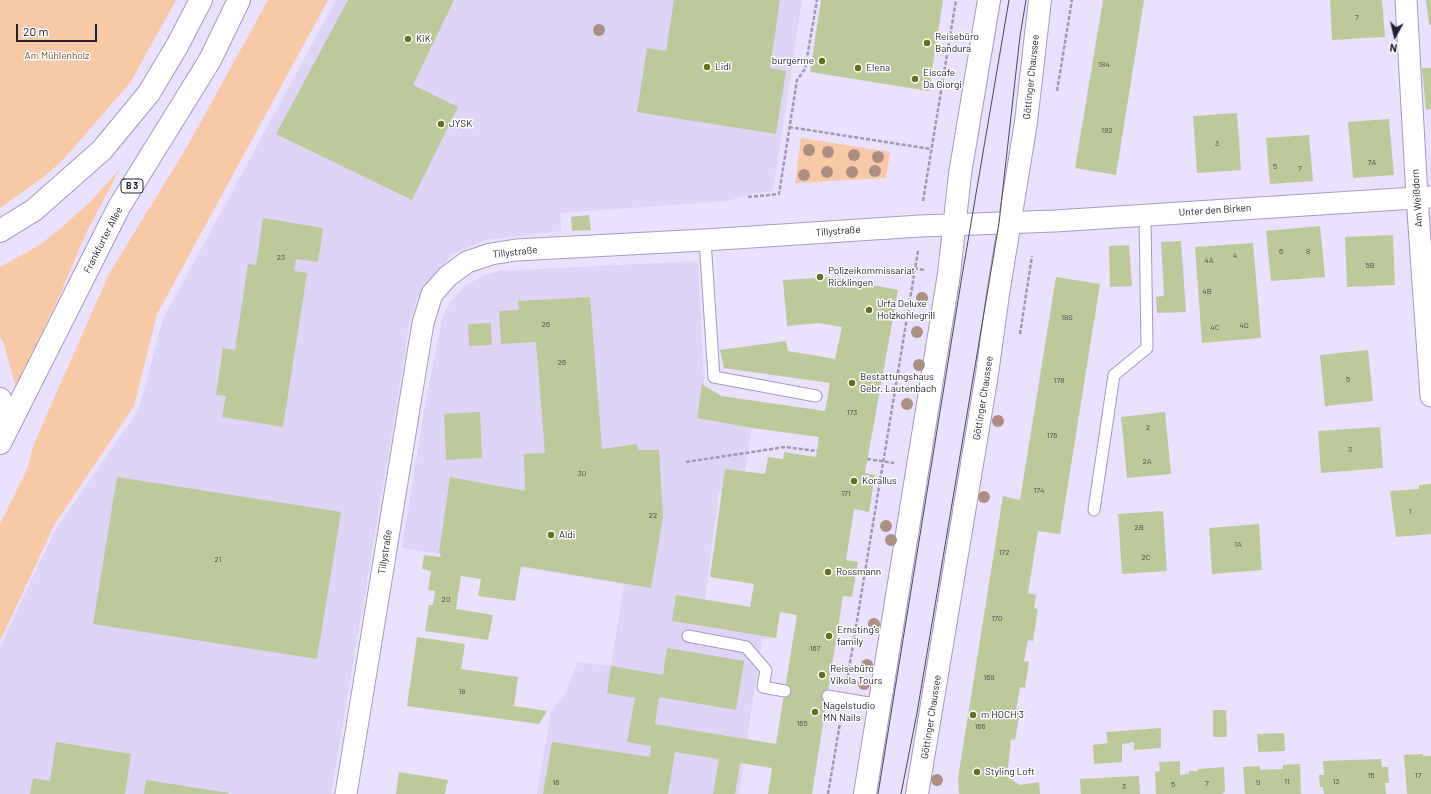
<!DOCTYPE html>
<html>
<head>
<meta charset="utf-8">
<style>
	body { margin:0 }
	#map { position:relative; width:1431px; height:794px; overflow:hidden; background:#e9e1fd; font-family:Barlow,sans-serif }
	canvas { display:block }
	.north { position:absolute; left:1375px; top:16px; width:40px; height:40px; -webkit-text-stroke:3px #fff; paint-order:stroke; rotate:188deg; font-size:11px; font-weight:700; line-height:16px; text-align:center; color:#252031 }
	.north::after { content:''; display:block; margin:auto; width:14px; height:18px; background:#252031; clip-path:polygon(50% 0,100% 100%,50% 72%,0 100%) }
	.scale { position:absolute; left:16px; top:24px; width:81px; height:18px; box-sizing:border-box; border:2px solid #252031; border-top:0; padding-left:5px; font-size:12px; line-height:14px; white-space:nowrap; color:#252031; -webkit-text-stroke:3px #fff; paint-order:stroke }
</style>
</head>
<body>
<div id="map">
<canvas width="1431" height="794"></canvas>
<div class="north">N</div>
<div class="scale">20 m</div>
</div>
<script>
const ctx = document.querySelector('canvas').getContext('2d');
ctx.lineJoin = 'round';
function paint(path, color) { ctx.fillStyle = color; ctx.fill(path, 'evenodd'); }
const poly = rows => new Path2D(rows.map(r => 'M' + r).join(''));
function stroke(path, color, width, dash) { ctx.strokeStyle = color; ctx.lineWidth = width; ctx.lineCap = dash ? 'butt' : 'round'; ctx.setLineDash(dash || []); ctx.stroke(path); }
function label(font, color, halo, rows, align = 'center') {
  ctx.font = font + ' Barlow,sans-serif'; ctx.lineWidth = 3; ctx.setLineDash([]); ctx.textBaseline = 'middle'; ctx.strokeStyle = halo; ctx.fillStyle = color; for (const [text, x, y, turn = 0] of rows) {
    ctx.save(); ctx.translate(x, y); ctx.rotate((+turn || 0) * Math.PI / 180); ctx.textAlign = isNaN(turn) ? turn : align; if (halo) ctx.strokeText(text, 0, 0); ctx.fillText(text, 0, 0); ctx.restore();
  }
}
paint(poly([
	[336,0,802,0,773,191,750,194,728,201,560,213,561,231,485,240,452,254,417,299,409,324,402,373,331,794,0,794,0,647,54,532,139,409,163,319],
	[698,261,704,383,697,418,752,428,741,494,719,492,705,599,780,612,776,638,762,639,739,794,537,794,551,711,566,692,578,662,611,666,624,584,402,548,425,405,443,315,450,303,463,287,484,275,499,271]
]), '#ded4f5');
paint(poly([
	[0,0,176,0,130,83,61,162,41,179,0,208],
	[268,0,328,0,157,314,134,406,55,524,0,641,0,524,28,467,33,446,109,274,188,145],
	[801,138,890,152,886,178,795,183],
	[120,169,87,231,58,299,16,388,3,341,0,337,0,267,38,246,55,233,90,202]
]), '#f7c9a7');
paint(poly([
	[348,0,454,0,413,85,458,107,412,200,276,134],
	[674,0,780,0,770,68,786,71,776,134,637,112,647,48,666,51],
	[821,0,943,0,929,91,810,72],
	[1103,0,1144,0,1116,175,1075,168],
	[1330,0,1382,0,1385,37,1332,40],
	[1426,0,1431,0,1431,25,1429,25],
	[1422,68,1431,68,1431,109,1426,110],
	[1237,113,1241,170,1197,173,1193,116],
	[1389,119,1394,175,1353,178,1348,122],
	[1309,135,1313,181,1270,184,1266,138],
	[589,215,591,230,572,231,571,217],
	[263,218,323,228,318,262,296,259,294,271,307,273,283,427,222,417,226,396,216,395,223,348,235,350,248,264,256,265],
	[1320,226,1325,277,1271,281,1266,231],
	[1393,235,1395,285,1347,287,1345,237],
	[1181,241,1186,312,1157,313,1156,297,1164,296,1161,242],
	[1253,243,1261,338,1202,343,1195,247],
	[1129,245,1132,286,1110,287,1109,246],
	[831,277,898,290,865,473,875,475,869,512,854,509,846,560,858,562,852,597,843,596,812,794,768,794,772,768,740,763,735,794,713,794,719,759,675,752,668,794,543,794,552,742,650,757,651,746,627,742,635,698,607,693,611,666,663,675,667,648,744,661,736,710,659,697,655,724,776,744,797,615,780,612,776,638,672,621,676,595,750,607,754,584,710,577,725,469,765,474,768,457,783,459,784,452,816,457,819,437,752,428,697,418,702,384,721,396,825,411,830,383,724,368,720,350,786,341,788,351,835,359,842,327,819,323,787,326,783,280],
	[1056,277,1100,284,1060,534,1038,531,1028,593,1036,595,1034,608,1038,609,1033,641,1028,640,1024,661,1029,662,1025,688,1020,687,1016,710,1020,711,1015,740,1011,739,1007,777,1020,785,1039,782,1040,794,959,794,958,778,1003,496,1020,500],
	[590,297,602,449,637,444,638,450,659,450,663,517,651,588,521,566,515,601,478,596,481,579,461,576,456,609,493,615,488,640,425,631,429,605,433,605,435,591,428,590,431,571,422,569,424,555,440,557,441,554,439,553,450,477,525,491,524,454,545,453,536,342,501,344,499,311,519,310,518,301],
	[491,323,492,345,469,346,468,324],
	[1368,350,1373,401,1325,406,1320,355],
	[480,412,482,458,446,460,444,414],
	[1165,412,1171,474,1127,478,1121,417],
	[1380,427,1383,468,1321,473,1318,431],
	[117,477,341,512,317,659,93,624],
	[1431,484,1431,534,1396,537,1390,491,1419,489,1419,485],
	[1163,511,1167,571,1122,574,1118,514],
	[1259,524,1262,570,1212,574,1209,528],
	[417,637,465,644,461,669,518,677,514,706,547,711,539,724,407,706],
	[1213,710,1226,710,1227,737,1213,737],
	[1161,728,1161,748,1134,750,1134,742,1122,744,1122,762,1094,764,1093,745,1108,743,1106,732],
	[1284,733,1285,751,1258,752,1257,734],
	[56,742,131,754,125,794,30,794,33,778,50,781],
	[1423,754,1423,756,1431,756,1431,794,1407,794,1404,755],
	[1381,759,1382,767,1388,767,1389,783,1385,783,1386,794,1324,794,1323,787,1320,787,1319,775,1324,775,1323,761],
	[1180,761,1180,775,1189,774,1189,771,1198,771,1198,769,1224,767,1225,792,1221,794,1156,794,1155,772,1160,771,1159,762],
	[1300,764,1301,794,1245,794,1243,767,1260,766,1260,770,1283,769,1283,765],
	[399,772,448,780,445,794,396,794],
	[1139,776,1140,794,1081,794,1080,779],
	[146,780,229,793,229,794,144,794]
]), '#bdc99a');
const service = poly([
	[705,240,714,377,816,396],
	[1094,510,1114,375,1147,348,1145,215],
	[688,636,746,647,766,670,763,687,785,691],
	[828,696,880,705]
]);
const minor = poly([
	[1406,0,1417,197,1431,396],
	[346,794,423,323,432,294,448,276,467,262,491,254,516,250,705,240,920,226,1055,221,1431,197]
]);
const tertiary = poly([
	[865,794,949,274,960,174,989,0],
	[917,794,987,374,998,294,1026,122,1040,0]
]);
const primary = poly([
	[0,231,34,210,102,150,149,93,177,46,201,0],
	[0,399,2,410,0,424],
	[0,443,119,207,210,60,239,0]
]);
stroke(service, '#a698c4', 13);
stroke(minor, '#a698c4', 23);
stroke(tertiary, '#a698c4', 24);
stroke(primary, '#a698c4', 24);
stroke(poly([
	[1057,91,1072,0],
	[789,127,931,149],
	[748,197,779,194,797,80,805,69,817,0],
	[923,201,956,0],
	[914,268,924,270],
	[1020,334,1032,256],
	[867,459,894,463],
	[686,462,785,447,817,451],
	[847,681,918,251],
	[828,794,841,717]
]), '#9f98b0', 2.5, [4, 2]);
stroke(service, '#fff', 11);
stroke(minor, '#fff', 21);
stroke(tertiary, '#fff', 22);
stroke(primary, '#fff', 22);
stroke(poly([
	[878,794,962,276,1009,0],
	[901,794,917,713,999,223,1020,36,1026,0]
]), '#4b4659', 1);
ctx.fillStyle = '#ad8e82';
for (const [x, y] of [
	[599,30],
	[809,150],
	[828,152],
	[854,155],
	[878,157],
	[875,171],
	[827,172],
	[852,172],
	[804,175],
	[922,298],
	[917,332],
	[919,365],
	[907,404],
	[998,421],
	[984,497],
	[886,526],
	[891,540],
	[874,624],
	[867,665],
	[864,684],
	[937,780]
]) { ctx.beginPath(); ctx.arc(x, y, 6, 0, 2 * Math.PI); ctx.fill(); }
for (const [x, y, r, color] of [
	[408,39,4,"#62711d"],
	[927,43,4,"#62711d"],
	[822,61,4,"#62711d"],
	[707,67,4,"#62711d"],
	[858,68,4,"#62711d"],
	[915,79,4,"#62711d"],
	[441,124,4,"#62711d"],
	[820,277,4,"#62711d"],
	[869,310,4,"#62711d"],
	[852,383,4,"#62711d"],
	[854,481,4,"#62711d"],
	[551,535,4,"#62711d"],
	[828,572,4,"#62711d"],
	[829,636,4,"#62711d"],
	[822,675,4,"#62711d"],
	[815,712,4,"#62711d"],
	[973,715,4,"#62711d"],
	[977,772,4,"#62711d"]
]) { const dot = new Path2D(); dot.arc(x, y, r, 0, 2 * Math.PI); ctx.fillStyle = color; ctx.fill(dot); stroke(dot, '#fff', 1.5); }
label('8px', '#4b4a4b', null, [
	["7",1357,17],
	["184",1104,64],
	["182",1107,130],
	["3",1217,143],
	["7A",1372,162],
	["5",1275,166],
	["7",1300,168],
	["6",1281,251],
	["8",1308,251],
	["4",1235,255],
	["23",281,257],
	["4A",1209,260],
	["5B",1370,265],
	["4B",1207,291],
	["180",1067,317],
	["26",546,324],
	["4D",1244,325],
	["4C",1215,327],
	["26",562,362],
	["5",1348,379],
	["178",1059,380],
	["173",852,412],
	["2",1148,427],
	["176",1052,435],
	["3",1350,449],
	["2A",1147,461],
	["30",582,473],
	["174",1039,490],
	["171",846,493],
	["1",1410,511],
	["22",653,515],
	["2B",1139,527],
	["1A",1238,544],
	["172",1004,552],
	["2C",1146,557],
	["21",218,559],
	["20",446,599],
	["170",997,618],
	["167",815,648],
	["168",989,677],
	["18",462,691],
	["165",802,723],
	["166",980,726],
	["15",1371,775],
	["17",1418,775],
	["11",1287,781],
	["13",1336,781],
	["16",556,782],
	["9",1258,782],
	["7",1207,783],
	["5",1173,784],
	["3",1124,786]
]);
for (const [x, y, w] of [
	[132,186,22]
]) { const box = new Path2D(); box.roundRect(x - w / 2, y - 7, w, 14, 3); ctx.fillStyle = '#fff'; ctx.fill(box); stroke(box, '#252031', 1); }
label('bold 9px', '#252031', null, [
	["B 3",132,186]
]);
label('10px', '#252031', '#fff', [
	["Reisebüro",935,37],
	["Bandura",935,49],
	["KiK",416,39],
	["burgerme",814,61,"right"],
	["Lidl",715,67],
	["Elena",866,68],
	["Eiscafe",923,73],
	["Da Giorgi",923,85],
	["JYSK",449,124],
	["Polizeikommissariat",828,271],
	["Ricklingen",828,283],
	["Urfa Deluxe",877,304],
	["Holzkohlegrill",877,316],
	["Bestattungshaus",860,377],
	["Gebr. Lautenbach",860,389],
	["Korallus",862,481],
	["Aldi",559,535],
	["Rossmann",836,572],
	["Ernsting's",837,630],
	["family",837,642],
	["Reisebüro",830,669],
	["Vikola Tours",830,681],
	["Nagelstudio",823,706],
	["MN Nails",823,718],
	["m HOCH 3",981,715],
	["Styling Loft",985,772]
], 'left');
label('10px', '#7c4a1d', '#fff', [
	["Am Mühlenholz",57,56]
]);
label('10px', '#252031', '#fff', [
	["Göttinger Chaussee",1031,77,-84],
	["Am Weißdorn",1417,198,-94],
	["Unter den Birken",1215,210,-4],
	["Tillystraße",838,231,-4],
	["Frankfurter Allee",103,240,-63],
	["Tillystraße",515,252,-6],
	["Göttinger Chaussee",983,398,-81],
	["Tillystraße",385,552,-81],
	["Göttinger Chaussee",931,717,-81]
]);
</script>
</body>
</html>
